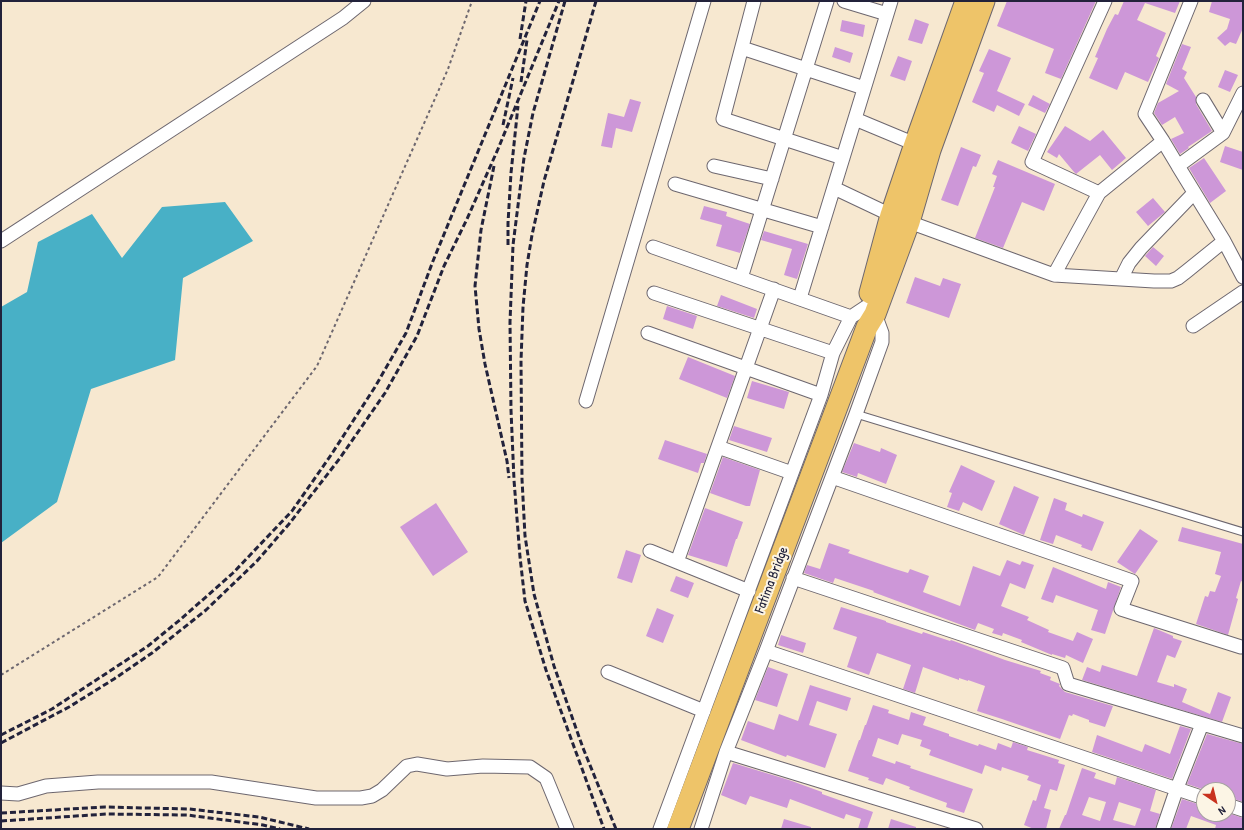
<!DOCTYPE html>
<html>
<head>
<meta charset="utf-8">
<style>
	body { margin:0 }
	#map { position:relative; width:1244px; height:830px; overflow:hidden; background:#f7e8d0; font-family:"Patrick Hand",sans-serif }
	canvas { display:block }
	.frame { position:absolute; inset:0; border:2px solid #22223b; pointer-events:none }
	.north { position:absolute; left:1196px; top:782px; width:40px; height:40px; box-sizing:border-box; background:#fcf5e5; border:1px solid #a5a1a1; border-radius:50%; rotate:145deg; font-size:11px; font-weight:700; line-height:16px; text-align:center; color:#22223b }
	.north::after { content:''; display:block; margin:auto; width:14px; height:18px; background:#c8321e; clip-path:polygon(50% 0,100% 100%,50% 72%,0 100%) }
</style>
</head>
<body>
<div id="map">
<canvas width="1244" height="830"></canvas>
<div class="frame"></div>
<div class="north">N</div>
</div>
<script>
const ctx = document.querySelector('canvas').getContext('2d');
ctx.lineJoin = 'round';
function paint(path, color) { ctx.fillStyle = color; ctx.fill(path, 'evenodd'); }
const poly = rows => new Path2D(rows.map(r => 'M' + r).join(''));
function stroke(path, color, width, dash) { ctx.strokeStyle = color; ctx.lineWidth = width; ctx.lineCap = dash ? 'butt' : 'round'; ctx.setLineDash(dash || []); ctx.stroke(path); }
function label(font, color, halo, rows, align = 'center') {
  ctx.font = font + ' "Patrick Hand",sans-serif'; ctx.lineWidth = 4; ctx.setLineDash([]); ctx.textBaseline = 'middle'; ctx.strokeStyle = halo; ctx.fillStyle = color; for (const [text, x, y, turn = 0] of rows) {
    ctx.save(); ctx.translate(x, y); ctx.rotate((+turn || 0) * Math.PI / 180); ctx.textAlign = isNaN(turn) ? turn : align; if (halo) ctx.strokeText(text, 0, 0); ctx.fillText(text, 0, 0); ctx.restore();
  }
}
paint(poly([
	[225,202,253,241,183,278,175,360,91,389,57,502,1,543,1,307,27,292,38,242,92,214,122,258,162,207]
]), '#48b0c6');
paint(poly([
	[1007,1,1096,1,1061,79,1045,73,1054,49,997,26],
	[1124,1,1180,1,1175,13,1145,3,1137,20,1166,33,1156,56,1159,58,1148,82,1125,72,1117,90,1089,78,1098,58,1095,57,1107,29,1115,14,1118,15],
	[1212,1,1243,1,1243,28,1236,44,1230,42,1225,46,1217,38,1227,29,1230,19,1209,12],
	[915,19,929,24,922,44,908,40],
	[842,20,865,25,863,37,840,31],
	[1182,44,1191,47,1182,69,1187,72,1184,78,1196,97,1196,104,1212,131,1188,147,1189,148,1180,154,1171,139,1184,133,1175,117,1162,125,1154,113,1158,103,1179,91,1166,84],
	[835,47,853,53,850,63,832,57],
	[989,49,1011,58,997,91,1025,104,1019,116,997,105,994,112,972,102,984,73,979,71],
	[898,56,912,61,905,81,890,76],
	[1225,70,1238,75,1230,92,1218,87],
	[1033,95,1050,104,1045,113,1028,105],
	[630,99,641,102,632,132,616,128,612,148,601,146,608,113,624,117],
	[1019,126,1036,134,1028,151,1011,143],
	[1065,126,1090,141,1103,130,1126,158,1112,170,1100,155,1076,174,1074,172,1059,154,1057,158,1047,152],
	[1225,146,1243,152,1243,170,1220,162],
	[961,147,981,155,976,167,973,166,958,206,941,200],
	[1204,158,1226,191,1210,203,1189,168],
	[998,160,1055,184,1044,211,1022,202,1003,248,975,238,995,187,993,187,997,176,992,174],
	[1153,198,1165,212,1148,226,1136,212],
	[704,206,727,212,726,216,750,224,740,253,716,246,722,225,700,219],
	[764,231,808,244,797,279,784,275,792,249,761,240],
	[1153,247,1164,256,1156,266,1145,256],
	[915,277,940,286,943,278,961,284,949,318,906,303],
	[721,295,757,309,754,318,717,306],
	[667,306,697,316,693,329,663,319],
	[688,357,735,376,727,398,679,379],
	[752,381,789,392,784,409,747,398],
	[734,426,772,438,767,452,729,440],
	[665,440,707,454,704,463,701,463,698,473,658,459],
	[854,443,880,452,881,448,897,455,886,484,858,473,857,477,842,472],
	[723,457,760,470,750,506,746,506,710,493],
	[961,465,995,481,982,511,963,502,959,511,947,507,952,493,949,492],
	[1014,486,1039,497,1024,535,999,524],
	[1054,498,1067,503,1065,510,1082,517,1083,514,1104,522,1092,551,1081,547,1082,545,1056,535,1053,544,1040,540],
	[436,503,468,552,433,576,400,527],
	[705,508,743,522,737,539,736,539,727,567,688,555],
	[1182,527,1243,544,1243,582,1241,581,1236,598,1238,599,1228,635,1196,624,1205,596,1208,597,1210,591,1215,592,1221,576,1215,574,1221,552,1178,541],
	[1140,529,1158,541,1135,574,1117,562],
	[829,543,850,550,848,553,895,569,908,573,910,569,929,576,923,592,960,606,973,566,1000,576,1007,560,1020,565,1022,561,1034,565,1025,589,1010,583,1001,606,1029,617,1027,620,1049,630,1048,632,1073,641,1077,632,1093,639,1083,663,1066,655,1065,658,1052,654,1052,655,1021,642,1022,640,1003,633,1002,636,992,633,994,629,978,623,975,630,873,592,874,591,835,578,833,583,804,573,807,565,820,569],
	[626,550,641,555,632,583,617,578],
	[1053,567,1106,589,1108,582,1121,587,1105,634,1091,630,1098,610,1056,595,1053,603,1041,599],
	[676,576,694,583,688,598,670,591],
	[841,607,886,621,886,622,922,634,923,632,950,641,951,640,1005,660,1041,671,1040,673,1051,677,1050,680,1060,684,1059,686,1065,692,1113,706,1105,727,1089,722,1089,720,1073,714,1072,716,1069,715,1060,739,1002,719,977,711,985,686,968,680,968,681,959,678,959,680,923,667,915,693,903,689,911,665,877,653,869,675,847,667,857,637,833,629],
	[657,608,674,615,663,643,646,636],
	[1154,628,1173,636,1173,638,1182,641,1175,658,1167,655,1157,682,1174,687,1174,684,1187,689,1182,702,1210,714,1218,692,1231,697,1222,722,1082,680,1087,667,1100,672,1102,665,1137,676],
	[781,635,806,643,803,653,778,645],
	[768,667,788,674,777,707,755,700],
	[810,685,851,698,847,711,817,701,809,725,837,734,825,768,787,755,786,757,741,740,748,721,774,730,779,714,798,721],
	[873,705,889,710,888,713,909,720,911,712,926,717,923,725,949,734,949,736,978,746,979,744,996,750,998,743,1011,748,1013,742,1028,747,1027,750,1059,760,1058,763,1065,765,1057,791,1050,789,1044,808,1051,810,1046,829,1034,829,1024,825,1033,800,1036,801,1041,785,1027,780,1029,776,1002,767,1001,771,985,765,982,774,929,755,931,750,920,746,922,740,902,734,898,745,878,738,872,756,895,764,896,761,911,766,910,768,973,789,964,813,946,807,947,803,909,789,910,787,886,778,883,785,868,780,869,778,848,771,859,740,860,740,865,725,866,725],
	[1180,726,1191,729,1172,779,1092,752,1097,735,1142,752,1145,744,1170,754],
	[1207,734,1243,744,1243,802,1228,797,1228,790,1205,790,1187,784],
	[733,763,789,780,822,792,822,794,873,812,867,829,858,829,861,819,846,814,844,819,790,799,787,808,750,796,746,805,721,795],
	[1082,768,1096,773,1094,778,1115,785,1117,777,1156,790,1150,811,1160,814,1155,829,1059,829,1065,815,1066,815],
	[1089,797,1106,802,1100,821,1082,815],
	[1119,802,1141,809,1135,826,1113,820],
	[1182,799,1204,806,1204,814,1228,813,1243,818,1243,829,1215,829,1216,825,1191,816,1186,829,1171,829],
	[784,819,811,827,811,829,781,829],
	[891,819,916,827,916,829,888,829]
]), '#cd97d8');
const service = poly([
	[856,414,1243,532]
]);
const minor = poly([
	[754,1,723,119,843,158],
	[844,1,887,14],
	[742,48,864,88],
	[1203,100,1223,133],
	[855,119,915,144],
	[1163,141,1178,166,1223,133,1243,93],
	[714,166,772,179],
	[1178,166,1224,241,1243,277],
	[675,184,822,227],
	[834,188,891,215],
	[1099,193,1032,162,1105,1],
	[909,222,1054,275,1099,193,1163,141,1145,114,1191,1],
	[1,241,343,18,364,1],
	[653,247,851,317],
	[1054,275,1154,281,1171,281,1178,278,1187,271,1224,241],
	[741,278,827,1],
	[1121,279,1129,263,1141,248,1194,193],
	[654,293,833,353],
	[800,298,891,1],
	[1193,326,1243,292],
	[648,333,821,395],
	[586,401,704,1],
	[718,447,792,473],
	[832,477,1132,581,1121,609,1241,647],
	[650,551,749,591],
	[677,562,774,289],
	[793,578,1063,668,1068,684,1243,736],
	[766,651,1204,798],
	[608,672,704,711],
	[726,752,976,829],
	[1,793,18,794,46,786,98,782,211,782,316,798,361,798,372,796,382,790,407,766,417,764,447,769,483,766,530,767,546,778,567,829],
	[1228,805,1243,810],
	[660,829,792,473,821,395,833,353,851,317,866,307],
	[701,829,726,752,766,651,856,414,882,342,882,333,875,314],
	[1163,829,1177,788,1202,724]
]);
const primary = poly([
	[870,293,891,215,915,144,966,1],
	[678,829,867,327,875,314,909,222,930,150,984,1]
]);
stroke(service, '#6d676f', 9);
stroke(minor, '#6d676f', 15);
stroke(primary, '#6d676f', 23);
stroke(poly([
	[1,675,158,577,317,366,448,69,472,1]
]), '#6d676f', 2, [3, 3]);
stroke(service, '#fff', 7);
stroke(minor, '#fff', 13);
stroke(primary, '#eec469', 21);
stroke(poly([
	[565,1,533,113,524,158,513,245,510,322,511,410,514,480,520,557,525,601,546,670,604,829],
	[596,1,544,181,532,235,527,265,523,307,521,361,522,479,525,536,534,594,554,666,583,748,616,829],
	[520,39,526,1],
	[521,82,527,40],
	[503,125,513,78],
	[494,166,481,230,475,286,479,329,485,364,507,461,509,478],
	[508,245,508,223,511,173,518,106],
	[1,735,52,709,148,646,181,619,233,573,292,511,331,455,375,387,406,333,433,261,540,1],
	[1,743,69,707,114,679,152,653,206,610,257,561,289,524,340,458,385,393,417,336,444,266,467,219,498,149,559,1],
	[1,813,105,807,189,809,259,817,309,829],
	[1,821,107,814,187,815,263,825,280,829]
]), '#22223b', 3, [6, 3]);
label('14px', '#22223b', '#fcf5e5', [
	["Fatima Bridge",772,580,-69]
]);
</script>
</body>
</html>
